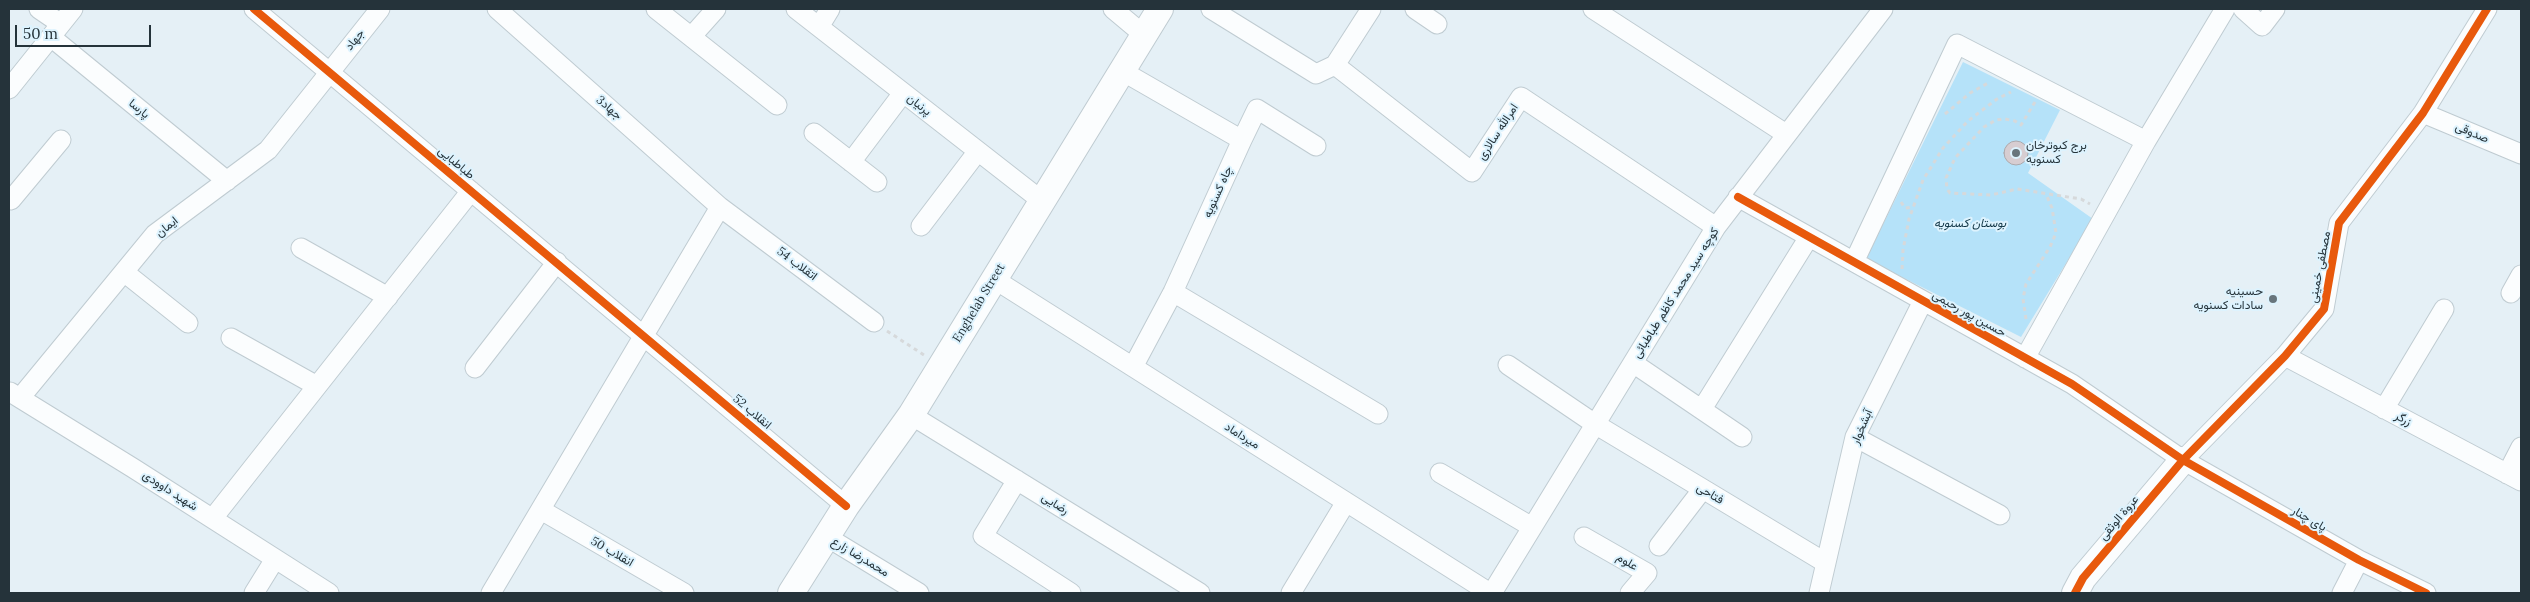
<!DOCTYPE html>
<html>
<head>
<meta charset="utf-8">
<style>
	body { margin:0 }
	#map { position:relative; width:2530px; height:602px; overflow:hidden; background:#e5f0f6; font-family:Lora,serif }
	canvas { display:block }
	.frame { position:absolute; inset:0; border:10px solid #25333a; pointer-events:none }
	.scale { position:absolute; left:15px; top:25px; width:136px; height:22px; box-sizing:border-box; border:2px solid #25333a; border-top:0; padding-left:6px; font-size:15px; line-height:18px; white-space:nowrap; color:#25333a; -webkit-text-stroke:4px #ddf3fe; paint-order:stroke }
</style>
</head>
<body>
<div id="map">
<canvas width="2530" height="602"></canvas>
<div class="frame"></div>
<div class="scale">50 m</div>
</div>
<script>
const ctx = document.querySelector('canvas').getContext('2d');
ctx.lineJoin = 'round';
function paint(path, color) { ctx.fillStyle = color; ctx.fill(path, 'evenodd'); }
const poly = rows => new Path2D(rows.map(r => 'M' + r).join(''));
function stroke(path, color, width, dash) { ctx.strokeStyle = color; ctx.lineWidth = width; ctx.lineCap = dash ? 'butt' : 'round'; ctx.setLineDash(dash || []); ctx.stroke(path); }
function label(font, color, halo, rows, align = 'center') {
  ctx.font = font + ' Lora,Vazirmatn,serif'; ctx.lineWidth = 4; ctx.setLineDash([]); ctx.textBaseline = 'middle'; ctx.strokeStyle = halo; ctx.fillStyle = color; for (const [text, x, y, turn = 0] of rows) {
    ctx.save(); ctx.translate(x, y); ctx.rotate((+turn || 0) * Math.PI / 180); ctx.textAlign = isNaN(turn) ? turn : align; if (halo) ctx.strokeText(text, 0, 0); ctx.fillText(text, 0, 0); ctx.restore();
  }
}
paint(poly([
	[1963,62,2060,110,2028,173,2093,219,2021,337,1866,259]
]), '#b5e2f9');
const building = poly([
	'2004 153a12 12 0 1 1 24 0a12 12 0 1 1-24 0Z'
]);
paint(building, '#d7cdd1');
stroke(building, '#aba9ad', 1);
const street = poly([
	[39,9,61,24],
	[254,9,846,506],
	[497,9,720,207,874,322],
	[656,9,777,105],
	[796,9,1042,201],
	[1113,9,1144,35],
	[1211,9,1316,74,1335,65,1472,172,1521,97,1716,227],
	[1415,9,1437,24],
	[1593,9,1786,134],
	[2243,9,2262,26,2275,9],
	[819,27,830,9],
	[51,37,227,181],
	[691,37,716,9],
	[1335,65,1371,9],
	[1122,71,1242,140,1173,292,1133,367],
	[9,89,73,9],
	[2423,113,2521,154],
	[814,133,877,182],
	[1242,140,1257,109,1316,146],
	[2146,141,2225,9],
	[851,162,903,93],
	[1738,197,2072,384,2183,460,2359,560,2426,593],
	[11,200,61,140],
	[921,226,978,151],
	[301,248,388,297],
	[1854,262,1957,44,2146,141,2025,358],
	[124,272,188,323],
	[994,279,1490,593],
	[1173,292,1378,414],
	[2511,293,2521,275],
	[231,338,317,386],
	[2285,356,2521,481],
	[1633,363,1742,437],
	[1508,365,1595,424,1826,563],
	[475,368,557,262],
	[10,392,133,468,329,593],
	[20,398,155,234,268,150,380,9],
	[1702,409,1809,237],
	[2384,409,2444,309],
	[911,415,1200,593],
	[1855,437,2000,515],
	[2183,460,2285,356,2324,309,2339,223,2423,113,2487,9],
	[1440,473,1532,527],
	[2507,474,2521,447],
	[1017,480,983,536,1071,593],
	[541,510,684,593],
	[213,518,471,191],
	[827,537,919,593],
	[1584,537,1647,573,1630,593],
	[1659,546,1702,490],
	[254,593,275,559],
	[491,593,720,207],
	[1291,593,1346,502],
	[1492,593,1716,227,1883,9],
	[1819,593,1855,437,1923,301],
	[2342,593,2359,560]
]);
const secondary = poly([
	[791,593,846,506,911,415,1160,9],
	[2075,593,2083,578,2183,460]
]);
stroke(street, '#bfcbd1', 21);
stroke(secondary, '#bfcbd1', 28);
stroke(poly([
	[2035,102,2021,125,2015,121,2005,119,1996,120,1984,127,1955,158,1946,178,1947,189,1950,193,1991,195,2017,189,2081,199,2090,204],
	[1945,114,1970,93,1990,82],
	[1901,202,1905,208,1913,207],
	[1902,269,1903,250,1909,219,1923,180,1943,148,1968,121,1997,99,2011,92],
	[2026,319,2023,299,2026,284,2050,247,2056,233,2052,208,2046,194],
	[887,331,924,355]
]), '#d6d9db', 3, [4, 4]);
stroke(street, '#fbfdfe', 19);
stroke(secondary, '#fbfdfe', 26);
stroke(poly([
	[254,9,846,506],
	[1738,197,2072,384,2183,460,2359,560,2426,593],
	[2075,593,2083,578,2183,460,2285,356,2324,309,2339,223,2423,113,2487,9]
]), '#e8590c', 8);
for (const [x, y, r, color] of [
	[2016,153,5,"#68757c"],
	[2273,299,5,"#68757c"]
]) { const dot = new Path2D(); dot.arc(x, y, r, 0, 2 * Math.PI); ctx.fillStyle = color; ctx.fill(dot); stroke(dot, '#ddf3fe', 2); }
label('12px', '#25333a', '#ddf3fe', [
	["جهاد",355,40,-51],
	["پرنیان",919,105,38],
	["جهاد3",609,108,41],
	["پارسا",139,109,39],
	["امرالله سالاری",1498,132,-57],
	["صدوقی",2472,133,23],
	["طباطبایی",456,163,40],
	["چاه کسنویه",1218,192,-66],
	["ایمان",167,227,-39],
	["اتقلاب 54",797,264,37],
	["مصطفی خمینی",2320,267,-79],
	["کوچه سید محمد کاظم طباطبائی",1676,293,-58],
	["Enghelab Street",979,303,-59],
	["حسین پور رحیمی",1969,314,29],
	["انقلاب 52",752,412,40],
	["زرگر",2403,419,28],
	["آبشخوار",1862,427,-67],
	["میرداماد",1242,436,32],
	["شهید داوودی",170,491,33],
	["فتاحی",1710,494,31],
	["رضایی",1055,504,32],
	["عروة الوثقی",2119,518,-50],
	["پای چنار",2309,519,30],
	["انقلاب 50",612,552,30],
	["محمدرضا زارع",860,557,31],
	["علوم",1627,562,30]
]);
label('12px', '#25333a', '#ddf3fe', [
	["برج کبوترخان",2026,146],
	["کسنویه",2026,160],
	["حسینیه",2263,292,"right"],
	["سادات کسنویه",2263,306,"right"]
], 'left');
label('italic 12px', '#103545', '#ddf3fe', [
	["بوستان کسنویه",1970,224]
]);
</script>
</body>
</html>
